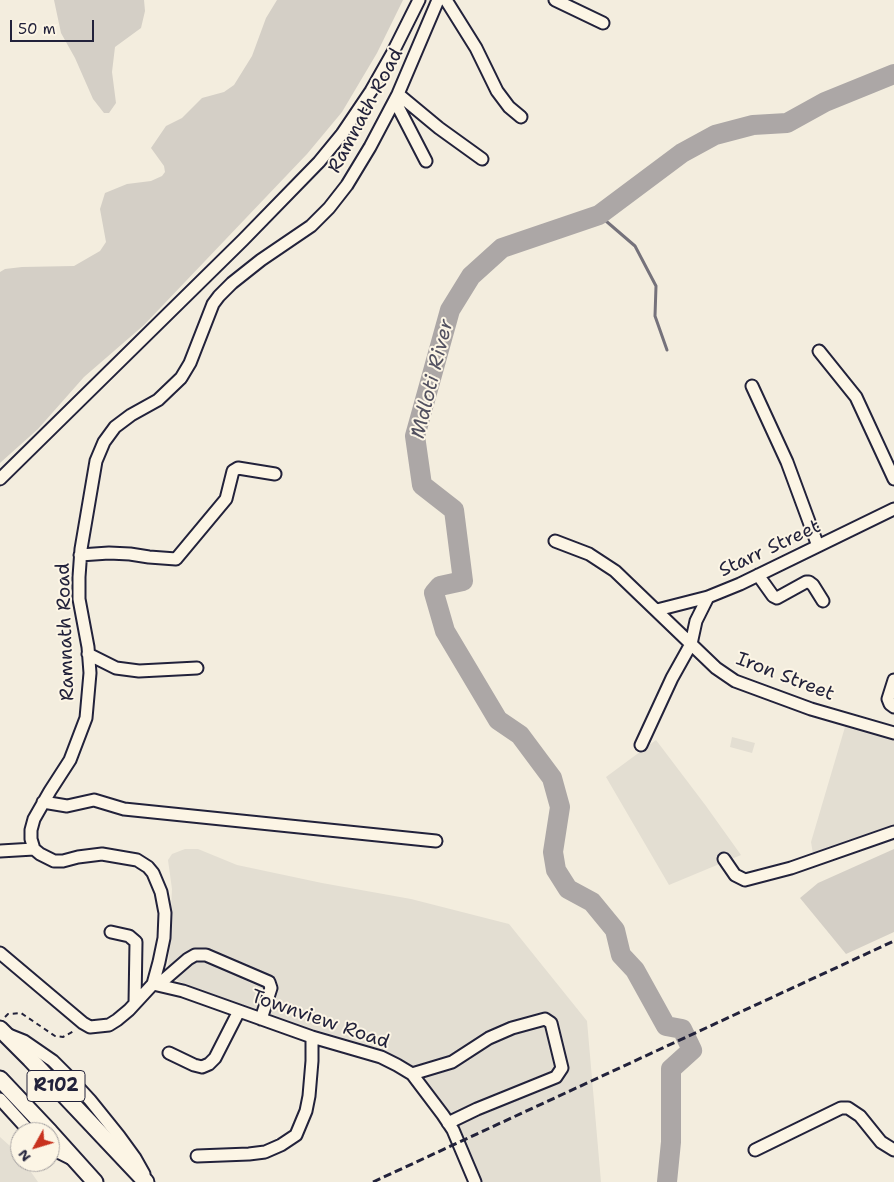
<!DOCTYPE html>
<html>
<head>
<meta charset="utf-8">
<style>
	body { margin:0 }
	#map { position:relative; width:894px; height:1182px; overflow:hidden; background:#f3edde; font-family:"Shantell Sans",sans-serif }
	canvas { display:block }
	.north { position:absolute; left:10px; top:1122px; width:50px; height:50px; box-sizing:border-box; background:#fcf5e5; border:1px solid #a5a1a1; border-radius:50%; rotate:231deg; font-size:14px; font-weight:700; line-height:20px; text-align:center; color:#22223b }
	.north::after { content:''; display:block; margin:auto; width:18px; height:22px; background:#c8321e; clip-path:polygon(50% 0,100% 100%,50% 72%,0 100%) }
	.scale { position:absolute; left:10px; top:20px; width:84px; height:22px; box-sizing:border-box; border:2px solid #22223b; border-top:0; padding-left:6px; font-size:15px; line-height:18px; white-space:nowrap; color:#22223b; -webkit-text-stroke:4px #fcf5e5; paint-order:stroke }
</style>
</head>
<body>
<div id="map">
<canvas width="894" height="1182"></canvas>
<div class="north">N</div>
<div class="scale">50 m</div>
</div>
<script>
const ctx = document.querySelector('canvas').getContext('2d');
ctx.lineJoin = 'round';
function paint(path, color) { ctx.fillStyle = color; ctx.fill(path, 'evenodd'); }
const poly = rows => new Path2D(rows.map(r => 'M' + r).join(''));
function stroke(path, color, width, dash) { ctx.strokeStyle = color; ctx.lineWidth = width; ctx.lineCap = dash ? 'butt' : 'round'; ctx.setLineDash(dash || []); ctx.stroke(path); }
function label(font, color, halo, rows, align = 'center') {
  ctx.font = font + ' "Shantell Sans",sans-serif'; ctx.lineWidth = 4; ctx.setLineDash([]); ctx.textBaseline = 'middle'; ctx.strokeStyle = halo; ctx.fillStyle = color; for (const [text, x, y, turn = 0] of rows) {
    ctx.save(); ctx.translate(x, y); ctx.rotate((+turn || 0) * Math.PI / 180); ctx.textAlign = isNaN(turn) ? turn : align; if (halo) ctx.strokeText(text, 0, 0); ctx.fillText(text, 0, 0); ctx.restore();
  }
}
paint(poly([
	[845,727,894,741,894,829,814,860,811,842],
	[732,737,755,743,752,753,730,747],
	[656,740,706,806,741,855,669,885,606,777],
	[185,849,198,849,237,865,322,883,411,899,509,924,587,1021,601,1182,482,1182,458,1126,442,1102,422,1077,405,1062,382,1050,253,1011,178,981,168,973,172,889,168,860,172,854],
	[0,1137,20,1155,20,1162,24,1162,38,1182,0,1182]
]), '#e3ded2');
paint(poly([
	[54,0,144,0,145,11,141,28,115,47,112,72,116,103,109,113,104,113,93,99,75,58,61,33],
	[277,0,403,0,377,53,342,112,307,154,144,325,84,377,38,429,0,463,0,272,5,269,22,267,74,266,100,251,106,242,100,209,105,193,127,184,151,181,162,176,165,172,164,166,151,148,166,126,182,118,202,98,224,92,234,85,252,56,266,18],
	[894,849,894,932,846,954,800,898,818,883]
]), '#d4cfc6');
stroke(poly([
	[599,215,635,246,656,286,655,316,667,350]
]), '#75727b', 3);
stroke(poly([
	[667,1182,671,1142,671,1069,692,1050,682,1029,666,1026,635,970,621,955,615,930,592,902,568,889,556,870,553,852,560,807,552,778,520,735,498,720,445,631,434,593,440,586,463,581,454,510,422,485,415,436,450,310,471,276,502,248,599,215,682,153,715,135,753,125,787,123,825,102,894,74]
]), '#aca7a6', 20);
const minor = poly([
	[446,0,476,48,497,91,509,107,521,117],
	[555,0,603,23],
	[398,94,439,128,482,159],
	[395,101,426,161],
	[819,351,856,397,894,479],
	[752,386,787,462,818,546],
	[0,479,243,240,319,162,342,134,371,91,392,54,419,0],
	[555,541,589,554,615,571,691,644,672,678,641,745],
	[80,555,109,553,130,554,149,557,176,559,226,499,233,471,238,468,275,474],
	[758,575,773,596,777,598,806,582,809,582,813,585,823,601],
	[708,597,696,621,691,644,716,668,735,681,811,709,894,733],
	[657,610,708,597,740,584,894,509],
	[88,654,116,668,139,671,197,668],
	[894,680,888,699,890,704,894,707],
	[43,802,67,806,94,800,124,809,436,841],
	[0,851,34,849],
	[724,859,735,875,745,880,791,868,894,832],
	[111,932,129,936,136,942,135,1003],
	[0,953,83,1023,90,1027,109,1025,117,1020,129,1010,153,984,159,962,164,938,165,913,161,892,153,873,148,867,137,860,102,854,78,857,63,861,54,861,40,854,34,849,31,839,31,830,34,819,50,791,70,760,86,718,90,673,88,647,79,599,79,577,81,549,96,461,104,442,115,427,131,415,158,400,181,378,190,363,213,304,219,296,232,283,261,260,311,226,329,208,347,185,370,147,398,94,438,0],
	[153,984,183,991,312,1037,381,1057,397,1065,412,1074,443,1115,453,1130,475,1182],
	[158,985,188,959,195,955,206,955,269,982,271,988,261,1019],
	[9,1035,24,1041,53,1061,67,1075,90,1100,119,1136,135,1158,144,1174],
	[169,1053,194,1065,202,1067,209,1064,215,1058,239,1011],
	[412,1074,452,1062,489,1038,512,1028,545,1019,551,1023,562,1068,556,1077,477,1109,448,1123],
	[0,1099,30,1132],
	[50,1148,70,1158],
	[755,1150,841,1108,848,1108,860,1116,881,1142,894,1150],
	[197,1156,249,1154,265,1152,281,1145,296,1135,306,1111,309,1096,312,1061,312,1037]
]);
const major = poly([
	[0,1029,30,1059,146,1182],
	[0,1079,50,1132],
	[50,1132,95,1182]
]);
stroke(minor, '#22223b', 15);
stroke(major, '#22223b', 19);
stroke(poly([
	[5,1017,8,1014,21,1013,55,1036,63,1037,74,1031]
]), '#22223b', 2, [5, 4]);
stroke(minor, '#fcf5e5', 11);
stroke(major, '#fcf5e5', 15);
stroke(poly([
	[373,1182,894,941]
]), '#22223b', 3, [8, 4]);
for (const [x, y, w] of [
	[56,1086,58]
]) { const box = new Path2D(); box.roundRect(x - w / 2, y - 15.5, w, 31, 4); ctx.fillStyle = '#fcf5e5'; ctx.fill(box); stroke(box, '#22223b', 1); }
label('bold 18px', '#22223b', null, [
	["R102",56,1086]
]);
label('19px', '#22223b', '#fcf5e5', [
	["Ramnath Road",366,111,-62],
	["Starr Street",770,549,-25],
	["Ramnath Road",66,632,-92],
	["Iron Street",785,677,21],
	["Townview Road",320,1020,19]
]);
label('italic 20px', '#525160', '#fcf5e5', [
	["Mdloti River",433,379,-76]
]);
</script>
</body>
</html>
